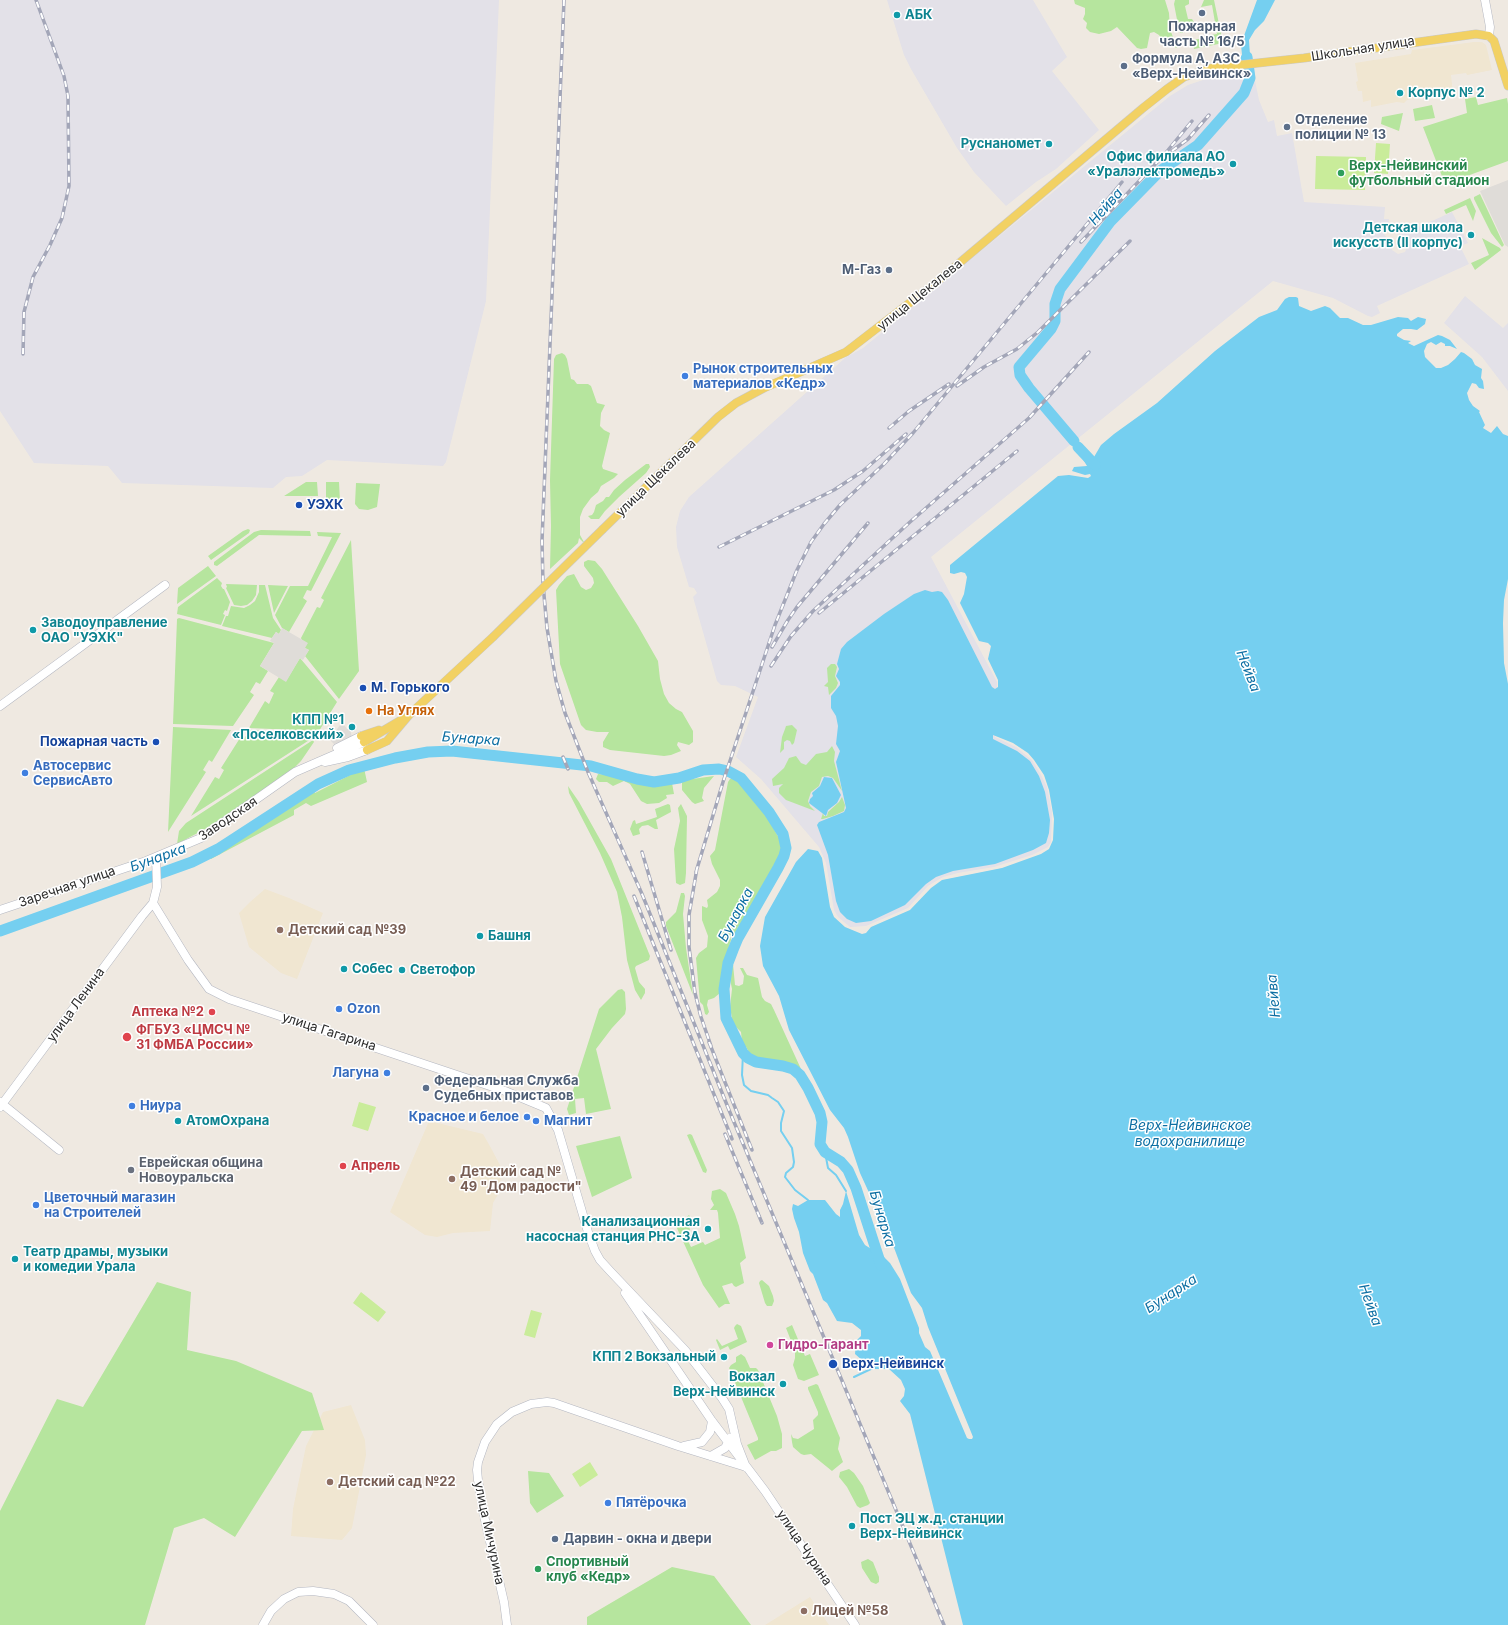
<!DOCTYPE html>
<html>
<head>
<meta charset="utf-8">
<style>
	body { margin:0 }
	canvas { display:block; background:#efe9e1 }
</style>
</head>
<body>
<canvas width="1508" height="1625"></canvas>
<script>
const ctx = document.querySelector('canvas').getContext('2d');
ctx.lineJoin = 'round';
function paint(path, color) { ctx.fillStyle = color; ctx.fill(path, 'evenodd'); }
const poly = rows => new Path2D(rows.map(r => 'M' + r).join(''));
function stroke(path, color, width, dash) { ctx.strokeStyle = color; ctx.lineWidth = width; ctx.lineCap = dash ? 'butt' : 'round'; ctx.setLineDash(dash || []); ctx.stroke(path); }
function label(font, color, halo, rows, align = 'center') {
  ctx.font = font + ' Inter,sans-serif'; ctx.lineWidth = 3; ctx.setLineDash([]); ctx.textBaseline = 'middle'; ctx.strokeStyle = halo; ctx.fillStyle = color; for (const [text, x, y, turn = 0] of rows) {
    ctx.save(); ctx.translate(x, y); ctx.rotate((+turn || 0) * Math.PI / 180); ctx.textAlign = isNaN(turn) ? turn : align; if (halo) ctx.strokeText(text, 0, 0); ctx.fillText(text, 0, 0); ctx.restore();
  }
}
paint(poly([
	[0,0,499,0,486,301,446,462,443,466,327,460,302,476,286,477,273,488,122,483,108,466,34,463,0,411],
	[887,0,1033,0,1067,57,1052,71,1099,130,1056,169,1036,182,1006,206,974,172,957,148,911,69,904,55],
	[1253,71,1259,100,1268,122,1274,120,1277,136,1292,133,1304,202,1385,207,1384,219,1389,219,1388,226,1385,226,1384,234,1391,243,1392,250,1398,254,1405,252,1408,245,1410,244,1410,241,1409,237,1404,238,1400,237,1399,234,1414,229,1452,212,1468,243,1460,246,1469,264,1377,306,1380,313,1372,317,1368,316,1333,298,1273,281,931,557,997,682,995,737,1016,747,1032,760,1040,773,1047,787,1052,812,1051,842,1048,847,1032,855,994,867,958,873,943,877,928,886,908,908,866,926,850,927,838,917,834,910,826,863,819,847,761,779,736,757,758,697,735,686,721,685,717,681,693,597,697,593,694,588,689,587,677,547,676,527,680,511,689,497,845,358,863,348,1170,96,1188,85,1209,78],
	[1465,296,1503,328,1508,323,1508,391,1482,357,1444,323]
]), '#e3e1e8');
paint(poly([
	[1474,42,1482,42,1486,45,1492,70,1467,75,1466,73,1451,75,1453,93,1420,97,1407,100,1404,103,1397,102,1371,107,1371,100,1363,102,1362,91,1358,91,1356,82,1358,81,1355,63,1411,54,1412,50],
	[265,889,289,898,323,913,297,979,281,973,249,947,239,913,250,902],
	[429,1121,483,1134,491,1148,501,1167,500,1191,493,1203,490,1231,453,1233,437,1237,425,1235,390,1212],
	[351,1405,365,1440,366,1455,352,1528,342,1540,291,1536,293,1509,306,1446,323,1412],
	[810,1597,829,1625,765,1625]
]), '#f0e6d1');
paint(poly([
	[1074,0,1165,0,1169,13,1170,29,1177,48,1165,44,1159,35,1154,32,1150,33,1147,48,1141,49,1137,48,1117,27,1111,31,1099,34,1090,32,1086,28,1087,23,1083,19,1085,14,1085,8,1075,4],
	[1175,0,1189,0,1189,4,1185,6,1188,19,1192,19,1194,22,1189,24,1190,28,1183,29,1183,33,1180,33,1179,30,1174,4],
	[1204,0,1214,0,1223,43,1194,49,1192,40,1205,38,1206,43,1212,42,1211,35,1217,34,1212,5,1201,7],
	[1476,97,1478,105,1507,98,1508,104,1508,161,1445,184,1423,127,1467,113,1465,99],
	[1432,105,1435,118,1415,121,1413,109],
	[1403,113,1399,131,1381,124,1382,117],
	[1480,194,1504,245,1502,247,1491,233,1474,199,1474,197],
	[1470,198,1476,211,1473,221,1466,205,1446,214,1444,210],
	[1482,238,1500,248,1501,250,1475,270,1471,263,1489,255],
	[562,353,565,355,567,359,571,379,574,380,577,384,588,384,591,386,597,403,605,405,601,413,600,426,604,430,610,433,602,466,603,469,618,474,614,478,601,486,598,492,591,498,583,509,580,517,580,535,585,544,579,538,578,543,550,569,551,526,550,480,554,359,556,355],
	[646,464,649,464,650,467,646,473,619,497,605,511,599,519,591,519,588,516,592,515,594,512,596,505,603,501,606,497,609,497,614,490,625,480],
	[306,482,317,482,318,496,284,496],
	[326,482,339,482,340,502,326,499],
	[356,483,380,484,377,507,368,510,359,509,355,504],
	[248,529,250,530,249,533,211,560,208,556,243,531],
	[261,530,310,531,311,536,259,535,217,566,214,565,214,562,254,532],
	[317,532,341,533,311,591,307,590,303,598,307,601,289,632,282,628,275,615,290,586,308,586,332,537,318,536],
	[351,540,359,671,339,699,305,656,309,650,305,648,301,638,317,607,320,608,324,600,321,598],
	[588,560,595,561,602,569,638,626,658,661,660,679,664,694,669,703,676,709,682,712,693,731,693,742,689,745,678,742,677,745,681,751,671,755,664,756,610,750,603,747,603,742,609,732,597,732,586,730,581,725,560,664,556,590,559,585,567,576,574,574,581,587,586,590,591,588,594,583,593,578,584,566,584,562],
	[208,566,216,576,177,604,178,588],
	[217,578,222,583,221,586,223,589,224,589,230,602,227,611,225,610,223,614,225,615,221,625,177,614,178,607],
	[226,584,257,585,256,595,252,601,247,605,241,606,234,605,226,588,227,587],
	[259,585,265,585,273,618,281,630,279,634,276,632,272,638,222,626,226,616,228,616,231,606,244,608,250,605,255,601,259,592],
	[268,585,288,586,274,613],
	[179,618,274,643,260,666,268,671,260,684,256,682,250,692,254,695,233,726,173,724,177,619],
	[300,658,337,702,319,731,249,728,265,701,269,704,274,693,270,691,279,677,286,681],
	[831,664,835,664,837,667,835,676,838,683,836,688,829,695,828,687,824,686,828,682,827,668],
	[792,725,797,730,794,743,792,745,790,741,787,740,784,742,784,749,780,753,782,737,785,729,786,726],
	[173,727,231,730,212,762,209,760,203,770,206,772,168,832],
	[250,730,311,734,314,736,311,739,191,816,215,777,219,779,224,770,221,768,240,738,243,740],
	[313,740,314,742,301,761,291,771,207,828,177,844,179,831,186,823],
	[832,746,835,752,834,761,842,791,833,778,828,776,822,777,819,786,811,792,808,801,810,806,815,811,786,800,779,793,779,788,783,784,773,786,772,779,784,768,789,758,796,756,801,763,806,765,816,754,827,752],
	[364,768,367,782,311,806,306,803,294,810,294,815,211,859,210,857,311,788,315,793],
	[598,774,608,775,651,785,672,783,674,794,666,795,667,798,659,803,647,804,641,801,630,784,624,781,613,786,607,782,599,782,596,779],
	[714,776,704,788,702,798,704,801,695,804,692,802,682,790,682,782,685,780],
	[732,778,735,779,748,793,766,815,780,840,782,850,777,865,754,905,750,908,749,912,747,913,745,919,738,927,735,933,730,936,731,940,722,970,720,993,714,998,708,1000,707,1005,709,1012,707,1015,705,1014,703,1005,700,1002,696,958,699,953,707,947,708,936,702,920,702,906,707,908,708,906,707,900,717,892,720,886,720,880,712,864,710,856,715,850,728,782,730,779],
	[568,786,579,802,611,859,650,956,649,960,636,966,635,968,639,982,645,989,645,993,641,1000,635,990,627,960,622,917,617,892,600,853,569,793],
	[842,797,845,805,844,811,833,816,823,819,821,819,823,813,824,816,827,816,828,812,839,802],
	[668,804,670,805,671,812,656,820,658,829,655,829,648,825,642,826,639,829,640,834,633,836,630,829,633,821,635,820,636,824,657,817,655,809],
	[681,804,687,816,686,873,685,883,680,885,676,883,674,849,680,821,678,808],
	[681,893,684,893,685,896,683,914,686,948,693,995,666,926,666,922,676,912],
	[733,964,735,985,739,986,743,984,744,976,740,968,743,968,747,975,758,978,762,997,765,1001,771,1004,774,1010,801,1069,777,1061,765,1061,758,1058,750,1054,746,1047,742,1042,741,1032,733,1024,730,1007,732,989,730,979],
	[622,989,625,992,626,1009,625,1014,612,1028,596,1049,611,1109,586,1114,584,1098,575,1099,576,1113,569,1115,567,1109,599,1009,618,990],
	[690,1134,692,1135,707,1170,706,1173,703,1172,687,1135],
	[620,1136,632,1178,592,1197,576,1146],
	[720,1189,726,1193,735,1214,739,1226,746,1258,740,1263,744,1283,736,1287,734,1286,732,1283,722,1286,730,1304,725,1304,719,1308,703,1285,676,1226,689,1215,692,1220,692,1222,689,1225,691,1236,687,1239,691,1247,703,1242,705,1245,720,1238,718,1213,717,1210,710,1210,714,1205,711,1199,712,1191],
	[762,1280,769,1286,773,1296,774,1301,772,1306,767,1306,765,1303,759,1283,760,1281],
	[157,1282,191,1292,187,1350,236,1361,312,1393,324,1430,302,1431,235,1537,204,1518,174,1528,145,1625,0,1625,0,1511,57,1399,83,1407],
	[737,1324,741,1326,747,1342,730,1350,728,1346,720,1350,716,1340,717,1339,722,1346,738,1339,734,1328,735,1326],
	[792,1325,805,1356,810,1354,819,1375,804,1381,798,1379,793,1365,795,1358,795,1351,786,1328],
	[741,1354,745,1357,750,1368,756,1368,758,1370,777,1416,782,1434,782,1448,776,1451,771,1451,755,1460,747,1445,758,1440,758,1438,729,1368,731,1365,736,1362,736,1357],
	[816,1384,818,1385,840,1438,838,1449,843,1462,832,1471,811,1454,804,1455,801,1454,793,1447,792,1442,791,1434,793,1438,798,1439,814,1429,813,1420,818,1415,818,1412,808,1389,808,1387],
	[849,1469,854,1473,863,1486,870,1503,868,1505,860,1508,857,1506,847,1487,839,1477,840,1472],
	[528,1471,549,1473,564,1496,537,1513,530,1503],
	[868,1559,873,1562,879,1577,879,1582,876,1584,871,1582,862,1568,861,1562],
	[672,1567,714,1576,751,1625,587,1625,587,1617]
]), '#b6e59e');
paint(poly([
	[1376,143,1390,144,1388,174,1374,173],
	[1316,156,1366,157,1365,190,1315,189],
	[359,1102,376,1107,368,1131,352,1126],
	[361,1292,386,1312,378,1322,353,1303],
	[531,1310,542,1313,535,1338,524,1335],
	[590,1462,598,1475,580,1487,572,1474]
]), '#c9ec9a');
paint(poly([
	[1508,180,1508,247,1505,245,1480,191],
	[282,628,308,643,305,648,309,650,303,660,300,658,286,682,260,666,274,643,270,641,271,639,276,632,279,634],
	[342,722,347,729,350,729,352,738,334,744,331,741,331,738]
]), '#dfdcd8');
paint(poly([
	[1257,0,1275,0,1264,21,1255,30,1249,40,1251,71,1247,72,1244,63,1240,58,1242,55,1241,44],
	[1289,297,1296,297,1298,298,1299,306,1311,311,1325,306,1330,308,1340,318,1348,318,1363,325,1371,325,1398,317,1408,318,1411,321,1418,317,1426,319,1425,324,1417,330,1411,329,1403,329,1397,334,1397,336,1404,340,1411,341,1408,343,1414,346,1438,335,1442,336,1450,340,1457,349,1450,346,1445,346,1445,344,1441,342,1436,345,1431,342,1427,344,1424,351,1425,357,1436,368,1441,368,1448,365,1455,359,1461,352,1464,353,1472,359,1475,365,1482,369,1481,378,1483,381,1484,389,1479,388,1476,384,1472,383,1467,393,1469,400,1473,406,1480,411,1479,412,1485,425,1483,428,1491,433,1497,426,1503,434,1508,436,1508,579,1504,600,1503,623,1504,663,1508,684,1508,1625,963,1625,910,1414,900,1401,904,1396,905,1389,901,1380,889,1369,872,1369,855,1354,856,1343,849,1342,857,1340,861,1336,861,1330,852,1323,837,1321,827,1303,823,1300,813,1274,810,1271,803,1253,799,1232,794,1218,792,1209,793,1204,798,1206,808,1200,825,1200,836,1214,840,1217,840,1210,843,1204,846,1191,859,1235,865,1245,884,1257,890,1263,900,1279,919,1328,919,1333,925,1347,930,1351,967,1438,969,1439,972,1439,973,1437,971,1432,928,1327,922,1308,911,1293,893,1245,860,1173,848,1137,844,1128,830,1110,789,1030,779,996,763,966,760,946,765,917,796,862,808,849,818,851,822,858,830,907,834,917,845,927,862,934,866,933,871,927,910,910,931,888,942,880,1002,868,1041,854,1049,849,1053,840,1054,819,1049,790,1044,775,1034,760,1028,753,1013,743,993,735,993,739,1017,751,1030,761,1039,776,1045,792,1050,820,1049,833,1046,843,1033,850,995,864,953,871,936,877,926,884,905,905,871,921,856,923,847,919,840,912,836,901,828,855,817,825,819,822,844,812,846,808,836,762,840,751,836,744,838,726,836,716,831,708,831,696,840,685,840,682,836,676,839,669,837,664,841,649,847,642,884,614,914,594,925,590,932,592,938,591,942,592,948,600,992,687,995,689,998,687,998,680,988,659,991,646,988,643,979,641,960,603,964,594,967,577,965,573,961,572,954,574,950,573,950,565,1058,476,1069,475,1088,478,1091,476,1090,474,1085,475,1072,471,1074,467,1087,466,1081,456,1088,451,1094,457,1101,445,1114,434,1157,403,1215,351,1259,317,1277,310,1285,299],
	[824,777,832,778,841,795,837,803,828,810,826,816,809,803,810,799,813,796,812,793,820,786]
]), '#75cff0');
stroke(poly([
	[743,1053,742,1075,744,1085,751,1091,768,1095,772,1098,778,1102,784,1111,781,1123,781,1131,792,1148,794,1162,793,1167,786,1173,785,1177,795,1190,808,1200],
	[825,1152,828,1168,836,1175,846,1191],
	[854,1377,873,1368]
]), '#75cff0', 2);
stroke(poly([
	[1074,441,1029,388,1020,375,1019,367,1051,329,1055,321,1055,304,1060,289,1110,222,1160,171,1198,145,1244,93,1250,78,1247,57],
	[1078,447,1095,465],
	[0,931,192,862,218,849,318,784,349,770,395,758,428,752,452,751,591,766,637,779,654,782,679,778,703,770,719,769,728,771,741,778,769,812,783,834,786,848,784,856,778,868,738,938,733,950,728,963,724,989,726,1018,743,1053,748,1058,756,1062,783,1066,793,1069,800,1075,808,1088,820,1113,822,1122,820,1144,825,1152,841,1162,848,1170,856,1188,881,1265]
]), '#75cff0', 11);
const secondary = poly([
	[1485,0,1490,27,1489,36],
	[0,706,165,585],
	[337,748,361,736],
	[325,762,348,757,367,750],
	[153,903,188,960,209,989,229,999,505,1091,546,1108,558,1130,588,1232,595,1251,600,1260,610,1271,685,1350,722,1398,729,1409,737,1444,746,1467],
	[0,910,146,861,201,838,295,772,364,742],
	[0,1102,59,1150],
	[0,1107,142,916,153,903,157,887,156,857],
	[625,1293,712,1421,765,1491,855,1625],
	[684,1446,702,1442,710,1432,712,1421],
	[711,1456,725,1448,730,1438],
	[263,1625,271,1611,284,1599,298,1592,313,1591,334,1594,349,1601,373,1625],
	[507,1625,504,1602,485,1520,478,1480,477,1470,478,1462,485,1442,497,1424,512,1412,531,1404,547,1402,554,1403,678,1446,746,1467]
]);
const primary = poly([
	[603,529,718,417,736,403,764,388,846,352,938,281,1143,108,1167,89,1184,77,1212,68,1304,58,1476,34,1489,36,1494,41,1508,86],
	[361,736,379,730],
	[364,742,403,719],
	[367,750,387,741,409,715,493,637]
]);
stroke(secondary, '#b4b7c1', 9);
stroke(primary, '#c9c9c9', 9);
stroke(secondary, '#fff', 8);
stroke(primary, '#f2d163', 8);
const rail = poly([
	[564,0,542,541,543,584,547,628,556,681,565,713,588,772,642,894,729,1110,944,1625],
	[1172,151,1188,139,1209,115],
	[1081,242,1164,155,1192,121],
	[23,354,24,312,33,277,50,245,62,218,69,186,68,96,64,76,36,0],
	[957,386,984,367,1017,349,1038,332,1130,241],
	[889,428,909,411,949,384],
	[719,547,834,490,863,471,906,434],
	[819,613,1017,451],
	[772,647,788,620,797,607,868,523],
	[771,666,791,636,813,611,910,522,1029,418,1089,352],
	[563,757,568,769],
	[642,852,671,950],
	[697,868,689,915,689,947,695,993,701,1017,711,1046],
	[696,872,723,782,775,625,797,570,811,542,824,524,840,505,884,464,913,433,1122,182],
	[634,896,732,1139],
	[709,1042,752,1150],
	[725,1134,762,1223]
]);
stroke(rail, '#a3a6b8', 3.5);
stroke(rail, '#fff', 2, [6]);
const primaryBridge = poly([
	[493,637,603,529]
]);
stroke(primaryBridge, '#c9c9c9', 9, []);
stroke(primaryBridge, '#f2d163', 8);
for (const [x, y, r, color] of [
	[1202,13,4,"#5c6f8a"],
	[897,15,4,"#0f9aa8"],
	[1124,66,4,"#5c6f8a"],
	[1400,93,4,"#0f9aa8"],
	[1287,127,4,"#5c6f8a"],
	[1049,144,4,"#0f9aa8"],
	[1233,164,4,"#0f9aa8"],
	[1341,173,4,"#2e9e5b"],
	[1471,235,4,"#0f9aa8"],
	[889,270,4,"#5c6f8a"],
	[685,376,4,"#3f7fe0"],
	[299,505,4,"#1a4fb4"],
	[33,630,4,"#0f9aa8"],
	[363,688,4,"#1a4fb4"],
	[369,711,4,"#e8710a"],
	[352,727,4,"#0f9aa8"],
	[156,742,4,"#1a4fb4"],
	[25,773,4,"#3f7fe0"],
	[280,930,4,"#8d6e63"],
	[480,936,4,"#0f9aa8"],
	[344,969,4,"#0f9aa8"],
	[402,970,4,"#0f9aa8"],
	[339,1009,4,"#3f7fe0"],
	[212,1012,4,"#e0444e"],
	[127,1037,5,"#e0444e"],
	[387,1073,4,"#3f7fe0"],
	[426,1088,4,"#5c6f8a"],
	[132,1106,4,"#3f7fe0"],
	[527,1117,4,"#3f7fe0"],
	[178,1121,4,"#0f9aa8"],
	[536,1121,4,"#3f7fe0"],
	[343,1166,4,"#e0444e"],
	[131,1170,4,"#6b7280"],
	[452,1179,4,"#8d6e63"],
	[36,1205,4,"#3f7fe0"],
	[708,1229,4,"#0f9aa8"],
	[15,1259,4,"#0f9aa8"],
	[770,1345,4,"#d1479c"],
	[724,1357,4,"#0f9aa8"],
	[833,1364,5,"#1a4fb4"],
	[783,1384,4,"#0f9aa8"],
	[330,1482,4,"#8d6e63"],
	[608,1503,4,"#3f7fe0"],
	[852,1526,4,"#0f9aa8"],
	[555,1539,4,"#5c6f8a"],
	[538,1569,4,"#2e9e5b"],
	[804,1611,4,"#8d6e63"]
]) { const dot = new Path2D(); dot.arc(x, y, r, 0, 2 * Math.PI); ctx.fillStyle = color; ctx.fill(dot); stroke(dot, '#fff', 1.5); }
label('bold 13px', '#0d838f', '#fff', [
	["АБК",905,15],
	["Корпус № 2",1408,93],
	["Руснаномет",1041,144,"right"],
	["Офис филиала АО",1225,157,"right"],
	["«Уралэлектромедь»",1225,172,"right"],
	["Детская школа",1463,228,"right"],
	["искусств (II корпус)",1463,243,"right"],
	["Заводоуправление",41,623],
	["ОАО \"УЭХК\"",41,638],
	["КПП №1",344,720,"right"],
	["«Поселковский»",344,735,"right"],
	["Башня",488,936],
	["Собес",352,969],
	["Светофор",410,970],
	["АтомОхрана",186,1121],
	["Канализационная",700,1222,"right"],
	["насосная станция РНС-3А",700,1237,"right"],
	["Театр драмы, музыки",23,1252],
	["и комедии Урала",23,1267],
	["КПП 2 Вокзальный",716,1357,"right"],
	["Вокзал",775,1377,"right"],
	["Верх-Нейвинск",775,1392,"right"],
	["Пост ЭЦ ж.д. станции",860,1519],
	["Верх-Нейвинск",860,1534]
], 'left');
label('bold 13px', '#4e5e75', '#fff', [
	["Пожарная",1202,27,"center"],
	["часть № 16/5",1202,42,"center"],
	["Формула А, АЗС",1132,59],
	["«Верх-Нейвинск»",1132,74],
	["Отделение",1295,120],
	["полиции № 13",1295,135],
	["М-Газ",881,270,"right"],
	["Федеральная Служба",434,1081],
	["Судебных приставов",434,1096],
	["Дарвин - окна и двери",563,1539]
], 'left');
label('13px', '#2e2e2e', '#fff', [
	["Школьная улица",1363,49,-9],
	["улица Щекалева",920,295,-39],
	["улица Щекалева",656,478,-44],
	["Заводская",228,819,-34],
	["Заречная улица",67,887,-19],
	["улица Ленина",76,1005,-54],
	["улица Гагарина",329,1032,18],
	["улица Мичурина",489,1533,78],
	["улица Чурина",804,1548,56]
]);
label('bold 13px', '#27864d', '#fff', [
	["Верх-Нейвинский",1349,166],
	["футбольный стадион",1349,181],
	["Спортивный",546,1562],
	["клуб «Кедр»",546,1577]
], 'left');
label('bold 13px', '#366cbe', '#fff', [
	["Рынок строительных",693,369],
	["материалов «Кедр»",693,384],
	["Автосервис",33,766],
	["СервисАвто",33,781],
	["Ozon",347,1009],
	["Лагуна",379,1073,"right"],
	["Ниура",140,1106],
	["Красное и белое",519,1117,"right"],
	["Магнит",544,1121],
	["Цветочный магазин",44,1198],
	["на Строителей",44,1213],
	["Пятёрочка",616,1503]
], 'left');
label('bold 13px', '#164399', '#fff', [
	["УЭХК",307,505],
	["М. Горького",371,688],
	["Пожарная часть",148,742,"right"],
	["Верх-Нейвинск",842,1364]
], 'left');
label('bold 13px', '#c56008', '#fff', [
	["На Углях",377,711]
], 'left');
label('bold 13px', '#785e54', '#fff', [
	["Детский сад №39",288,930],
	["Детский сад №",460,1172],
	["49 \"Дом радости\"",460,1187],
	["Детский сад №22",338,1482],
	["Лицей №58",812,1611]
], 'left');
label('bold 13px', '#be3a42', '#fff', [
	["Аптека №2",204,1012,"right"],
	["ФГБУЗ «ЦМСЧ №",136,1030],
	["31 ФМБА России»",136,1045],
	["Апрель",351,1166]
], 'left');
label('bold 13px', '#5b616d', '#fff', [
	["Еврейская община",139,1163],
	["Новоуральска",139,1178]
], 'left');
label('bold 13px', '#b23c85', '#fff', [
	["Гидро-Гарант",778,1345]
], 'left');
label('italic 14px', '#0d6fa3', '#fff', [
	["Нейва",1106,207,-49],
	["Нейва",1248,671,69],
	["Бунарка",471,739,4],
	["Бунарка",158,858,-20],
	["Бунарка",736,915,-62],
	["Нейва",1274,996,-95],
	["Верх-Нейвинское",1190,1126],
	["водохранилище",1190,1142],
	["Бунарка",882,1219,73],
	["Бунарка",1171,1294,-33],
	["Нейва",1370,1305,70]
]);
</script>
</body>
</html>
